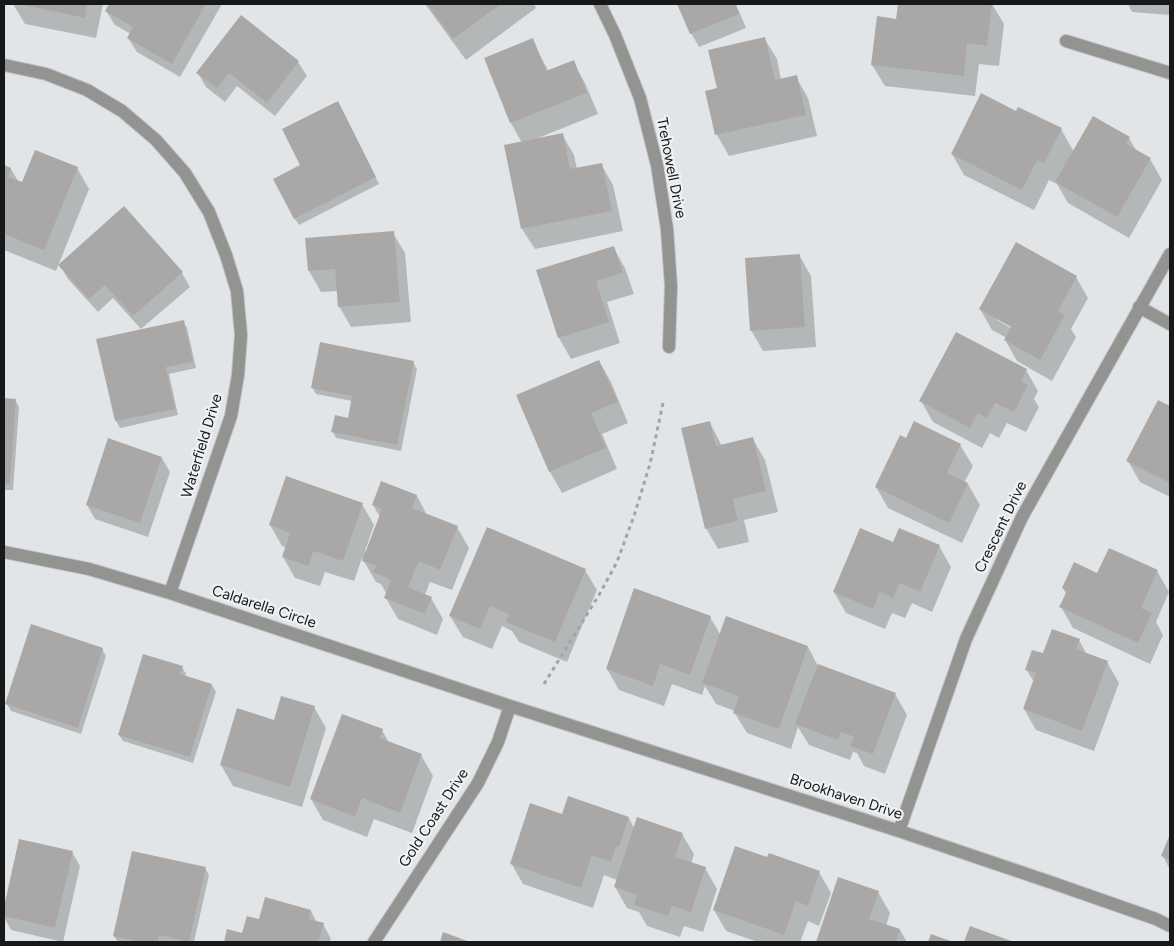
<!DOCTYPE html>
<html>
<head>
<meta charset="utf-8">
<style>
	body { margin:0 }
	#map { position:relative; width:1174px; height:946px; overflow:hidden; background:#e2e5e7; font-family:Figtree,sans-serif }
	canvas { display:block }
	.frame { position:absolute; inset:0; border:5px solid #171819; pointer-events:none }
</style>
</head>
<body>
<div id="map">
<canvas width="1174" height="946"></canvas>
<div class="frame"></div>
</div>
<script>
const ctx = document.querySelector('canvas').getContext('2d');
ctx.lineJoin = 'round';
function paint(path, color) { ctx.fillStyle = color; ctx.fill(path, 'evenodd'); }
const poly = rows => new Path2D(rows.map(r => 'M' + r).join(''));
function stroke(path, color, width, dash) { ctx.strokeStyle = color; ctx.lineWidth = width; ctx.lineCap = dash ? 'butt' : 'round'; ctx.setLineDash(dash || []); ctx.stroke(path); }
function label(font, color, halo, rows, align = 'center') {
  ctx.font = font + ' Figtree,sans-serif'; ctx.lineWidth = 4.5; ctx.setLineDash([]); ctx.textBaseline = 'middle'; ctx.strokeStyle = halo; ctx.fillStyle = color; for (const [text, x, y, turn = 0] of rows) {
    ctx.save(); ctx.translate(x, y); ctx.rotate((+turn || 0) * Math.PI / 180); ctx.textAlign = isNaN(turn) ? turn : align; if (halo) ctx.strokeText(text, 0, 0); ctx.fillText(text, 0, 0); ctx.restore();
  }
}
paint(poly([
	[13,4,103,4,96,38,25,24],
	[110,4,222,4,180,77,137,52,128,38,131,34,115,25,106,11],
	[425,4,534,4,536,8,466,60],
	[679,4,736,4,746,28,699,47,691,33],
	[899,4,992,4,1004,24,999,66,979,64,975,96,885,86,872,65,897,20],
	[1128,4,1170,4,1170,15,1132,12],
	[241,17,298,62,307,76,275,116,237,86,225,102,206,87,198,73],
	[764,38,777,59,781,80,796,77,808,98,817,136,729,156,717,135,707,92,718,89],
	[532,40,549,72,573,62,585,83,598,114,538,138,538,139,562,134,574,155,577,169,601,164,613,185,623,231,535,249,522,229,522,143,511,123,485,59],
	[341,110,379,184,299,225,295,219,302,165],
	[1017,112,1061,129,1074,152,1129,138,1137,152,1150,159,1162,180,1129,238,1068,203,1057,184,1049,180,1034,210,964,175,952,154],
	[4,166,11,169,18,181,23,183,77,168,89,189,56,271,4,250],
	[393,233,405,253,411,322,351,327,339,306,338,291,321,292,309,271,307,239],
	[613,247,625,268,634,294,607,302,620,343,571,359,559,338,537,271],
	[799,255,811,276,816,347,763,351,751,330],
	[60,265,182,273,190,287,141,329,113,298,98,312,68,279],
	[1076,277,1088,298,1071,329,1076,337,1052,381,1017,361,1005,340,1007,338,992,330,980,309],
	[997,317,1017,329,1016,331,997,320],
	[183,322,187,328,196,368,169,374,178,415,120,428,116,421,98,340],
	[599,361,611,382,628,423,602,434,617,469,562,493,550,472,518,395],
	[413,362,417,369,401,451,336,438,333,432,349,419,352,401,316,394,312,387],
	[1026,370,1038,391,1034,399,1039,407,1026,432,1007,423,999,438,990,433,982,448,933,422,921,401],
	[4,399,15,400,19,407,13,490,4,490],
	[1158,402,1170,408,1170,497,1140,482,1128,461],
	[710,423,722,446,753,439,765,460,778,512,744,520,749,542,718,549,706,528],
	[907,440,960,445,973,466,964,483,968,484,980,505,962,543,888,508,876,487],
	[162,458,170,472,148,537,95,519,87,505],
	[382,483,417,496,427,515,457,527,469,548,452,590,430,582,425,595,431,598,443,619,437,635,398,619,386,598,386,593,381,584,376,582,362,558,354,581,325,572,320,586,295,578,283,557,287,548,282,546,270,525,362,504,374,525,365,551,367,552,380,517,373,505],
	[894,544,939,546,951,567,932,612,912,603,905,618,892,613,885,629,846,613,834,592],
	[585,570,597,590,567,662,519,642,512,631,502,626,492,649,463,637,450,616],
	[1157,571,1169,592,1156,622,1163,635,1150,664,1073,628,1061,607,1066,594,1063,588,1098,575],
	[710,617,720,634,808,647,818,666,895,694,907,715,885,774,864,766,857,753,853,752,850,760,809,745,798,727,791,749,747,733,734,712,735,711,716,704,705,686,702,695,672,684,664,706,619,690,607,669],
	[1079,640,1087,655,1107,662,1119,683,1094,751,1036,730,1024,709,1034,682,1026,669,1043,655],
	[102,649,106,656,81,734,11,711,7,704],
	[182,667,186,674,185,677,212,685,216,692,193,763,123,741,119,735],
	[314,707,326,728,302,807,233,786,221,765,275,721],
	[382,730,389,743,421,755,433,776,412,833,374,819,367,837,323,820,311,799],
	[562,816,629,818,634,828,682,834,694,854,691,864,705,868,717,889,703,932,684,926,680,937,647,926,639,912,627,908,615,887,617,880,604,875,593,908,523,884,511,863],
	[1170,837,1170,870,1163,856],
	[20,840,72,852,80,866,63,942,11,930,4,917],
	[768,859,819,872,831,893,819,926,808,921,800,942,758,942,726,931,714,910],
	[205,868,209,875,194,942,118,942,114,936],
	[838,878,878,892,890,913,886,926,900,930,907,942,817,942],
	[311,911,317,923,323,924,331,939,330,942,225,942,228,931,243,935,260,920]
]), '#0003');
paint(poly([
	[19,4,87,4,85,18],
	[109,4,206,4,172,64,127,38,133,27,105,11],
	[427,4,501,4,453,39],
	[677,4,735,4,739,14,690,34],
	[898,4,992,4,987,46,967,43,964,76,871,65,877,16,896,19],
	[241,15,299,61,267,103,229,73,217,88,196,73],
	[765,37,775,80,797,75,806,115,715,135,705,91,717,88,708,50],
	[533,38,546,71,574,60,587,93,510,123,484,58],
	[981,93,1016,111,1018,107,1062,128,1044,163,1037,160,1022,190,951,154],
	[338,101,376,177,294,219,273,179,300,165,282,129],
	[1093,116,1130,137,1126,144,1151,158,1117,217,1055,182],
	[563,133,570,169,602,163,612,211,521,229,504,145],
	[35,150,78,167,44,250,4,234,4,165,11,168,8,177,22,182],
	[124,206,183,272,133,316,105,285,89,299,58,265],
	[394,231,400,302,338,307,335,269,308,271,305,238],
	[1016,242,1077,276,1058,311,1065,315,1040,360,1004,340,1011,327,979,309],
	[614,246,623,273,596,281,609,322,558,338,536,270],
	[800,254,805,327,750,331,745,258],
	[184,320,193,362,166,367,175,409,115,421,96,339],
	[956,332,1027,369,1021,381,1028,385,1014,412,995,403,987,418,978,413,970,428,919,401],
	[320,342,414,361,397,445,331,432,335,415,348,418,352,396,311,388],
	[599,360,618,402,591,413,606,448,549,472,516,395],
	[4,398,16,399,10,484,4,483],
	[1158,400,1170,406,1170,483,1126,461],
	[710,421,716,446,753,437,766,491,733,499,738,521,705,529,681,428],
	[914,421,961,444,947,473,968,483,949,523,875,487,900,435,906,438],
	[108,438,162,457,140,523,86,505],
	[286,476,363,503,343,561,313,551,309,566,282,557,290,533,269,525],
	[381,481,417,495,412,508,458,526,440,570,419,561,408,587,432,597,425,614,384,598,391,580,373,572,376,566,362,561,382,509,372,505],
	[487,527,586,569,555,642,506,622,509,614,490,606,480,629,449,616],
	[860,528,893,542,899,528,940,545,920,592,900,583,893,598,880,592,873,609,833,592],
	[1109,548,1158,570,1141,608,1152,613,1138,643,1059,607,1067,591,1062,588,1074,562,1097,573],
	[634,588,711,616,690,675,660,664,653,686,606,669],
	[726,616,808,646,779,729,733,713,739,696,702,683],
	[31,624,103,648,78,728,5,704],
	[1052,629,1080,639,1076,649,1108,661,1082,731,1023,709,1036,673,1025,670,1032,650,1043,653],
	[143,654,183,666,180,674,212,684,190,757,118,735],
	[818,664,896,693,873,754,850,746,854,737,841,732,838,740,795,724],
	[281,696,315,706,290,787,220,765,237,708,274,720],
	[342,714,383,729,380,738,422,754,400,813,362,798,355,817,310,799],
	[568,796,629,817,619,847,616,846,611,862,592,855,581,888,510,864,530,803,562,814],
	[637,817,683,833,675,857,706,867,691,912,672,906,668,916,634,905,637,895,614,887],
	[1170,834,1170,860,1161,856],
	[19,839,73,851,55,928,4,916,4,907],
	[735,846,767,857,769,853,820,871,808,906,796,901,784,935,713,910],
	[132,851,206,867,189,942,159,935,158,942,139,942,113,936],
	[838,877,879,891,869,919,900,929,896,942,816,942],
	[265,897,311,910,309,919,324,923,318,942,224,942,227,929,242,933,247,916,259,919],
	[970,926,1014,942,964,942],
	[443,932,470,942,440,942],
	[931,934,953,942,928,942]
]), '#aaa8a6');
const street = poly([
	[600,4,615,35,640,98,657,165,667,229,671,286,669,347],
	[1066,41,1170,73],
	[4,65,46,74,87,90,122,111,156,140,185,173,209,212,226,255,237,291,241,335,238,375,231,416,170,593],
	[1139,307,1170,324],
	[4,552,89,569,170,593,510,706,899,831,1050,882,1156,919,1170,926],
	[899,831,966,639,1022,517,1170,254],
	[374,942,478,783,498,742,510,706]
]);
stroke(street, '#bdc0c2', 14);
stroke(poly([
	[544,684,599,595,617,562,634,516,650,464,663,403]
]), '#a2a5a6', 3, [4, 4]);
stroke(street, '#939391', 12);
label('15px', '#171819', '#eff2f4', [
	["Trehowell Drive",671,168,79],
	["Waterfield Drive",202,446,-73],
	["Crescent Drive",1001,527,-64],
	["Caldarella Circle",264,607,18],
	["Brookhaven Drive",846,797,18],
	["Gold Coast Drive",434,818,-57]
]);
</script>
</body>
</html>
